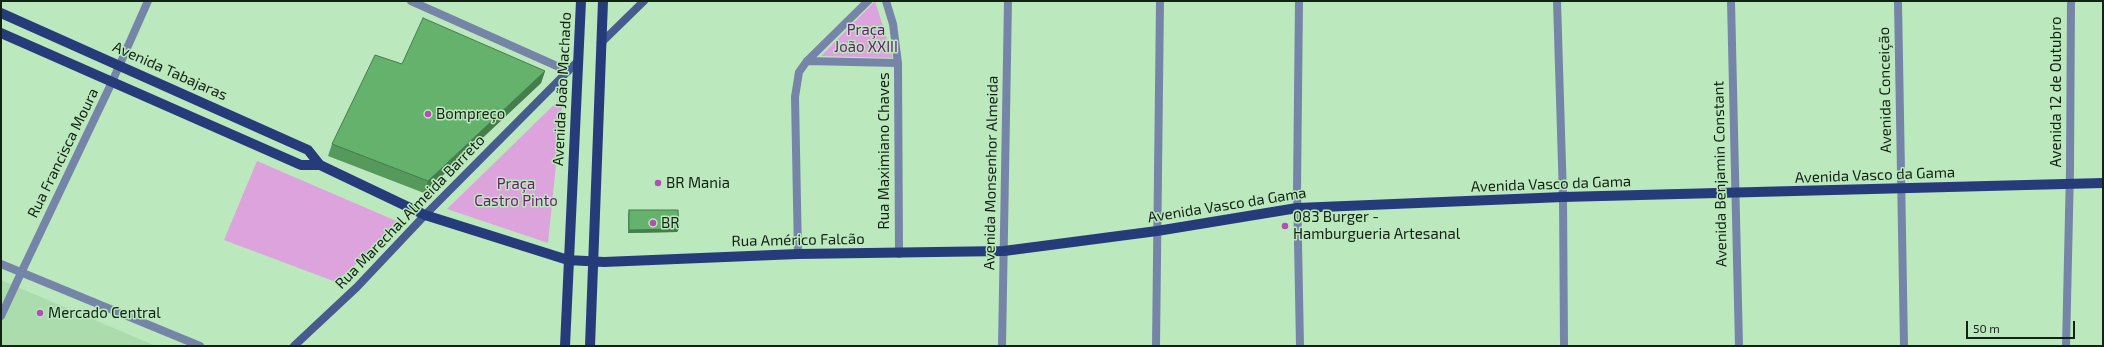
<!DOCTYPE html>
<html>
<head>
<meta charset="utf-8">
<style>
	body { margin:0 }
	#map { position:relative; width:2104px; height:347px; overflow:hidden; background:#bce8be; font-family:"Exo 2",sans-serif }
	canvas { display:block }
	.frame { position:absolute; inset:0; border:2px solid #122213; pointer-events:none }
	.scale { position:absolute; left:1966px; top:321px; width:109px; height:18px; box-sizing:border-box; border:2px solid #122213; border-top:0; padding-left:5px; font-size:12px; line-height:14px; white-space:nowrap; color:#122213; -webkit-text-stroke:3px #bce8be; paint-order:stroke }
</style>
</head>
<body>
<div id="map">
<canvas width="2104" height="347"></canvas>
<div class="frame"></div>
<div class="scale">50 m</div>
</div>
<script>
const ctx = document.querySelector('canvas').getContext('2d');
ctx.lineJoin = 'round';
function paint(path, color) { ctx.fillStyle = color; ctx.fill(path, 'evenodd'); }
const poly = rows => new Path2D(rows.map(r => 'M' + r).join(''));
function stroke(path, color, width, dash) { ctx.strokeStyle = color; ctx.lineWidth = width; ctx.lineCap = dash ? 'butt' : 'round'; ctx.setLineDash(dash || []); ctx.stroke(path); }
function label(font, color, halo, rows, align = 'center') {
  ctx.font = font + ' "Exo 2",sans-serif'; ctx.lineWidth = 3; ctx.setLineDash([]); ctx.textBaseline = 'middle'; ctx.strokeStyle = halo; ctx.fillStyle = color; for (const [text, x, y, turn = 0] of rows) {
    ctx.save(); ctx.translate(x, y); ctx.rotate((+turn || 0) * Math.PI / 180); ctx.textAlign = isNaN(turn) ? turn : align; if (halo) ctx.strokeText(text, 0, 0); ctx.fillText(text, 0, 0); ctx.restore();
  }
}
paint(poly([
	[1,280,156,346,1,346]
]), '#abdcae');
paint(poly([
	[875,1,893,58,821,56],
	[563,96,548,243,447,209],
	[257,161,401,223,336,282,224,240]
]), '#dda3dd');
stroke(poly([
	[411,1,568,71],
	[886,1,893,24,898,63,899,254],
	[1299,1,1297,190,1300,346],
	[1731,1,1739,346],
	[1898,1,1904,346],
	[807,61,898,63],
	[798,254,795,97,799,72,807,61,868,1],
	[1,316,21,273],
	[1002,346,1008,1],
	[1156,346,1160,1],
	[2066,346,2070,170,2071,1]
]), '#7585a8', 8);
stroke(poly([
	[1557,1,1563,197,1564,346],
	[1,264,200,346],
	[21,273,112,82,148,1]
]), '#7585a8', 8);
stroke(poly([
	[601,43,644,1],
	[294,346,357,287,425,215,578,61]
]), '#465b8e', 8);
stroke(poly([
	[1,13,308,150,320,165],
	[1,33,301,165,320,165,425,215,568,260,604,262,798,254,1004,251,1157,231,1297,208,1563,197,2103,183],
	[565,346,581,1],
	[590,346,603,1]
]), '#263c7a', 10);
paint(poly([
	[402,64,545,71,541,83,424,193,328,156,332,144],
	[629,210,679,229,677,232,628,233,628,214]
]), '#56995d');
paint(poly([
	[545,71,541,83,424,193,428,181],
	[679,229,677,232,628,233,629,230]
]), '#467d4c');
const building = poly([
	[423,18,545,71,428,181,332,144,375,55,402,64,423,18],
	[629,210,678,210,679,229,629,230,629,210]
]);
paint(building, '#64b26c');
stroke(building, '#467d4c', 1);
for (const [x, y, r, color] of [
	[428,114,4,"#b24fb5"],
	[658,183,4,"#b24fb5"],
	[653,223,4,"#b24fb5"],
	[1285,226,4,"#b24fb5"],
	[40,313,4,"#b24fb5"]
]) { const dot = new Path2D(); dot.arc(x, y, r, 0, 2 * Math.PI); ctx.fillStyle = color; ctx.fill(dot); stroke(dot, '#bce8be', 1.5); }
label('15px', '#6e1972', '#bce8be', [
	["Praça",866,30],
	["João XXIII",866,47],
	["Praça",516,184],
	["Castro Pinto",516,201]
]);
label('15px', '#122213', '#bce8be', [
	["Avenida Tabajaras",170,71,24],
	["Avenida João Machado",562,89,-87],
	["Avenida Conceição",1885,90,-91],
	["Avenida 12 de Outubro",2056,92,-90],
	["Rua Maximiano Chaves",884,151,-90],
	["Rua Francisca Moura",63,153,-64],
	["Avenida Monsenhor Almeida",991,173,-89],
	["Avenida Benjamin Constant",1720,174,-91],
	["Avenida Vasco da Gama",1875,175,-2],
	["Avenida Vasco da Gama",1551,184,-2],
	["Avenida Vasco da Gama",1227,205,-9],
	["Rua Marechal Almeida Barreto",410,212,-46],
	["Rua Américo Falcão",798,240,-1]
]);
label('15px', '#122213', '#bce8be', [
	["Bompreço",436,114],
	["BR Mania",666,183],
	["083 Burger -",1293,217],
	["Hamburgueria Artesanal",1293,234],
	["BR",661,223],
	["Mercado Central",48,313]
], 'left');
</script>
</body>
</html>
